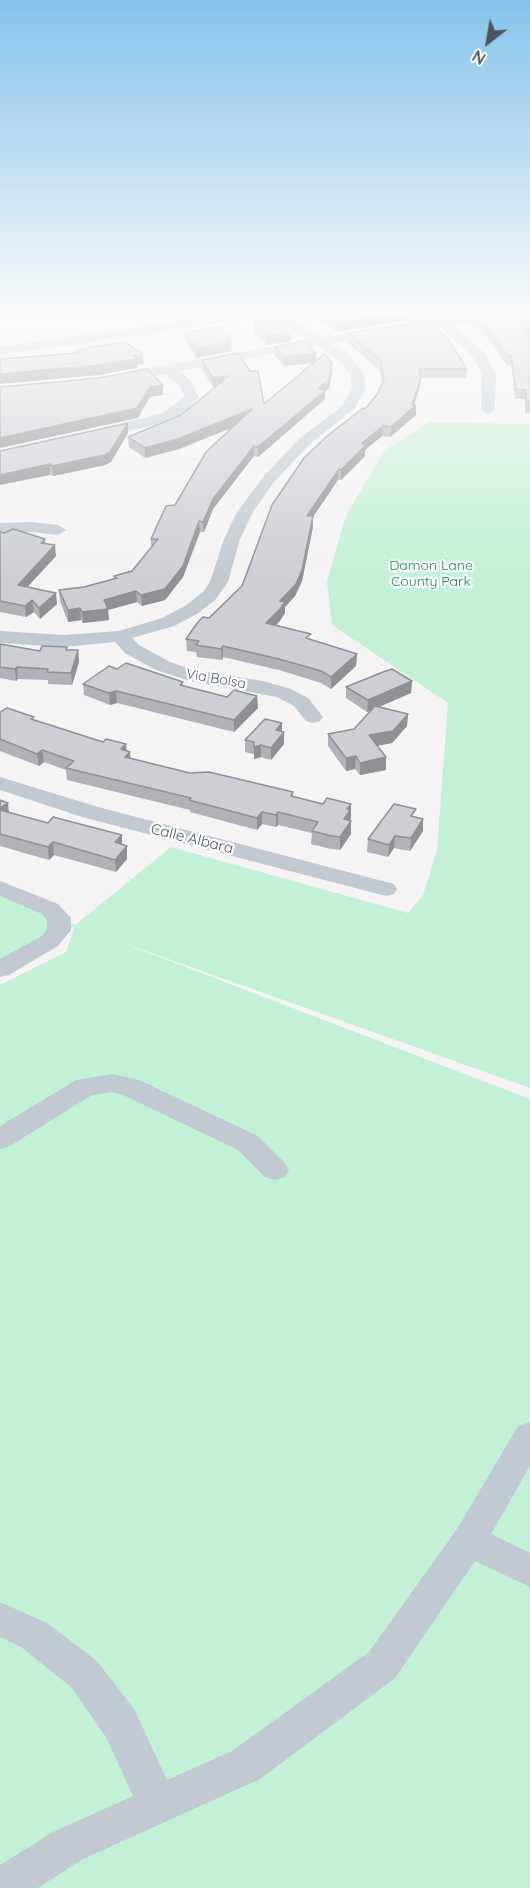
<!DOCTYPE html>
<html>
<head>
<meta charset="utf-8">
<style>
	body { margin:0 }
	#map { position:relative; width:530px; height:1888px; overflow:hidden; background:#f5f3f3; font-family:Quicksand,sans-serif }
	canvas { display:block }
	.north { position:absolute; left:458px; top:12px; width:60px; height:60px; -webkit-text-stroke:4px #fff; paint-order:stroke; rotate:211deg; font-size:16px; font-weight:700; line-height:24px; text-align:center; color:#4a5661 }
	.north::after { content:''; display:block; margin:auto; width:21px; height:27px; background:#4a5661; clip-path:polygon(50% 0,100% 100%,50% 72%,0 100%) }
</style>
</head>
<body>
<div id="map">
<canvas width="530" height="1888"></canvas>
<div class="north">N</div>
</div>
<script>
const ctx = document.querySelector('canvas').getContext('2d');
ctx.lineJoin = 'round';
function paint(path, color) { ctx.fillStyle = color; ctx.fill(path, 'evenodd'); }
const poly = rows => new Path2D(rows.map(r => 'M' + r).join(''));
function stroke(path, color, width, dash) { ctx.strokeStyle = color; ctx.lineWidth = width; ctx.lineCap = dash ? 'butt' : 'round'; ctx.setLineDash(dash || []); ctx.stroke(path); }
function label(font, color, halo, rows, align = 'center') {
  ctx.font = font + ' Quicksand,sans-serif'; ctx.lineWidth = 4.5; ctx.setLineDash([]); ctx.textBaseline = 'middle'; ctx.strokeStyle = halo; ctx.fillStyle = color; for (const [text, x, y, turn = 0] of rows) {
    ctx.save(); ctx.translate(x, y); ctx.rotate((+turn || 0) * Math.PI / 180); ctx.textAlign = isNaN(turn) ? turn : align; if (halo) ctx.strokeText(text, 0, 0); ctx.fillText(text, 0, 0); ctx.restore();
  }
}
paint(poly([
	[430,422,530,424,530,1088,115,940,530,1099,530,1888,0,1888,0,985,66,952,75,926,0,964,0,896,75,925,171,847,408,913,423,895,437,850,448,703,332,625,327,582,346,515,385,450]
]), '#c3f1d5');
paint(poly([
	[234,313,283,313,322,337,442,317,485,313,501,313,503,316,497,320,453,324,485,353,496,375,495,410,488,414,481,410,482,375,474,358,440,326,331,344,347,353,364,373,366,388,355,408,309,445,274,482,253,512,240,539,228,582,215,600,197,614,174,626,132,638,139,645,170,662,193,670,263,681,291,689,308,698,323,717,320,721,313,723,306,721,294,706,277,697,190,681,156,670,125,653,115,642,64,647,0,643,0,631,64,635,119,631,162,618,185,606,203,592,210,582,224,539,237,512,264,476,299,439,342,406,352,388,350,374,337,359,317,346,179,371,190,380,199,397,185,412,173,419,147,427,96,438,89,434,91,431,163,413,185,396,179,385,165,374,118,382,111,378,113,375,308,340,268,314,263,317,0,355,0,347,234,313],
	[31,522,58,525,66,530,58,535,31,532,0,533,0,523,31,522],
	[0,777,98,807,394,884,397,889,394,894,386,896,82,817,0,790,0,777],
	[0,881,58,904,71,918,71,930,58,946,9,975,0,977,0,959,42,936,47,929,47,920,42,914,0,896,0,881],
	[113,1074,139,1080,258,1136,285,1163,289,1170,285,1177,275,1180,265,1177,238,1150,123,1095,113,1092,92,1095,10,1146,0,1149,0,1126,76,1080,113,1074],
	[530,1422,530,1466,491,1534,530,1553,530,1587,475,1561,395,1678,260,1779,81,1860,38,1888,0,1888,0,1865,53,1832,133,1796,106,1737,71,1687,21,1647,0,1637,0,1602,47,1623,97,1661,134,1709,167,1780,232,1751,369,1652,457,1529,518,1426,530,1422]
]), '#c1cad2');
paint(poly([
	[319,313,414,313,414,319,335,332,319,320],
	[470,316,528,336,530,338,530,413,525,413,525,399,515,399,511,365,507,365,493,345,479,330,469,325],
	[254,322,291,341,266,345,254,331],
	[185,333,231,342,232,351,196,358,186,342],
	[349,333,467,369,466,378,421,378,420,386,414,405,416,405,416,415,390,437,382,436,365,450,365,456,341,480,338,480,313,517,313,527,302,581,295,596,285,607,285,613,275,625,310,640,357,654,356,666,331,689,321,683,279,670,223,657,222,660,197,657,196,652,187,651,186,639,242,586,365,409,378,393,382,382,380,371,348,343],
	[275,347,316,360,332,372,329,388,325,392,325,399,258,457,254,456,213,509,204,532,200,532,183,577,165,600,142,606,137,602,108,610,109,620,83,623,81,620,68,622,60,601,59,590,84,587,115,579,114,576,132,571,151,548,151,539,175,505,234,427,179,449,145,458,129,447,128,437,181,415,215,387,213,387,202,369,202,360,264,404,313,363,284,366,275,356],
	[128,433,111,462,105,465,53,476,0,451],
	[0,532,45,539,46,544,56,556,27,587,57,604,40,619,34,612,26,617,0,612],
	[0,644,40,651,67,647,67,650,78,650,79,662,72,685,48,684,48,680,18,679,16,681,0,678],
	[117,669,183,682,183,685,227,697,257,696,258,708,234,732,117,703,110,705,84,695,83,684],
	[412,681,411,693,379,707,408,714,407,726,392,743,377,746,386,770,360,775,355,769,346,771,328,746,328,734,354,729,371,710,367,712,346,698,346,687],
	[0,712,35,720,126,751,131,759,190,773,293,792,293,796,323,804,351,804,350,821,351,834,340,850,331,849,311,844,312,833,278,825,276,827,262,824,257,830,190,812,190,810,67,780,66,770,44,762,39,766,0,751],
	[282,723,282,732,284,744,271,760,261,757,254,759,254,754,245,752,245,740],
	[0,800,9,812,48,823,122,835,122,845,127,846,127,859,116,872,54,855,49,860,0,846],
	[415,817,423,831,410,851,394,848,388,857,367,852,368,839]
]), '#b0b2b7');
paint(poly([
	[397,313,414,313,414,319,335,332,335,323],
	[530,326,530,335,522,338,523,329],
	[292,332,291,341,266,345,266,336],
	[231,342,232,351,196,358,196,348],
	[316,353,316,363,284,366,284,357],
	[143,354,144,364,137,365,137,368,99,375,0,384,0,374],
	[332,363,332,372,329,388,325,392,325,399,258,457,258,447,318,389],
	[229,376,229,385,213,387,213,378],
	[421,377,420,386,413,408,416,405,416,415,390,437,391,427,412,405],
	[163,385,163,395,150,397,138,418,0,448,0,438,150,387],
	[252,409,253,419,179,449,145,458,145,448],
	[128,423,128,433,111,462,105,465,53,476,52,466],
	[383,426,382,436,365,450,365,456,341,480,341,470,362,443],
	[254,446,254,456,213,509,204,532,203,522,213,499],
	[50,464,50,475,0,485,0,475],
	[339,469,338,480,313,517,313,527,302,581,295,596,285,607,285,613,280,621,266,635,266,623,307,516],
	[199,521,200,532,183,577,165,600,142,606,141,595],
	[55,545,56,556,19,596,18,585],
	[136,591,137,602,108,610,109,620,83,623,82,612,104,600],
	[56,593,57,604,40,619,39,608],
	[32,600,34,612,26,617,25,606],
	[80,608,81,620,68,622,68,610],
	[223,646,223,657,222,660,221,649],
	[78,650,79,662,72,685,71,673],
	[357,654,356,666,331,689,331,677],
	[17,667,18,679,16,681,15,669],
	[412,681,411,693,367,712,368,700],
	[116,691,117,703,110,705,109,693],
	[257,696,258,708,234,732,234,720],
	[408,714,407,726,392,743,369,747,369,735],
	[282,723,282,735,276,730],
	[284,732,284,744,271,760,271,748],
	[126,744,127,755,130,752,131,764,125,769,121,749],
	[261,745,261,757,254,759,254,747],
	[42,750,44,762,39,766,37,754],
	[356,756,355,769,346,771,346,758],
	[386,757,386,770,360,775,360,763],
	[8,803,9,815,0,821,0,808],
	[351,804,351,816,350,822,344,819,347,809],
	[262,812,262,824,257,830,257,818],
	[278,812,278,825,276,827,276,815],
	[423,819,423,831,410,851,411,838],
	[351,821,351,834,340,850,340,837],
	[122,835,122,847,115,842],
	[395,836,394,848,388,857,389,845],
	[53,842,54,855,49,860,48,847],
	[127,846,127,859,116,872,115,860]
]), '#909195');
const building = poly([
	[322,313,397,313,335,323,322,313],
	[495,313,530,313,530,326,523,329,530,338,530,403,526,403,526,390,516,389,511,355,507,355,494,336,480,322,470,316,495,313],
	[273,319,292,332,266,336,254,322,273,319],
	[428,321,448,339,467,369,419,369,421,377,412,405,416,405,391,427,383,426,362,443,365,446,341,470,339,469,307,516,313,516,302,570,296,584,280,601,285,602,280,609,266,623,311,634,306,638,357,654,331,677,321,671,279,659,223,646,221,649,196,645,199,641,186,639,198,622,203,617,209,618,242,586,272,505,304,458,326,437,363,408,365,409,378,393,384,379,381,361,349,333,428,321],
	[221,326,231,342,196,348,185,333,221,326],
	[305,341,316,353,284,357,275,347,305,341],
	[124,342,143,354,134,356,136,359,98,365,0,374,0,359,79,353,77,351,81,350,80,349,124,342],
	[238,353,250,371,258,371,264,404,324,354,332,363,329,379,318,389,326,390,258,447,254,446,213,499,203,522,199,521,183,566,165,589,141,595,136,591,104,600,108,609,82,612,80,608,68,610,59,590,84,587,117,578,114,576,132,571,158,539,151,539,166,506,175,505,206,452,252,409,178,439,145,448,128,437,181,415,229,376,213,378,202,360,238,353],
	[147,369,163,385,150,387,137,408,0,438,0,387,99,378,147,369],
	[128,423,110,452,104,455,52,466,50,464,0,475,0,451,128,423],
	[13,529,45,539,41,543,55,545,18,585,56,593,39,608,32,600,25,606,0,601,0,532,4,533,13,529],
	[0,644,40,651,42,646,67,647,66,650,78,650,71,673,47,672,48,669,17,667,15,669,0,667,0,644],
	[126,663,183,682,180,685,227,697,234,690,257,696,234,720,116,691,109,693,83,684,109,666,117,669,126,663],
	[392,669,412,681,368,700,346,687,383,672,392,669],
	[375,706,408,714,393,731,369,735,386,757,360,763,356,756,346,758,328,734,354,729,375,706],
	[7,708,34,717,31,719,103,742,106,739,126,744,121,749,130,752,125,757,190,773,209,772,293,792,291,796,323,804,327,798,351,804,347,809,350,810,344,819,351,821,340,837,332,836,312,831,318,822,278,812,276,815,262,812,257,818,189,800,191,798,66,768,74,761,42,750,37,754,0,739,0,712,7,708],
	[265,719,282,723,276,730,284,732,271,748,261,745,254,747,254,742,245,740,265,719],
	[0,800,8,803,0,808,0,800],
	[394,804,416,809,411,816,423,819,411,838,395,836,389,845,368,839,394,804],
	[0,810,48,823,53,817,122,835,115,842,127,846,115,860,53,842,48,847,0,834,0,810]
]);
paint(building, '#cdcfd5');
stroke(building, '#909195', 1.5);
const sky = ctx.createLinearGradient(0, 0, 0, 578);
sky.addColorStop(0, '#85c3ea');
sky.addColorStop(0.54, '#fafafa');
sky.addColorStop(1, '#fafafa00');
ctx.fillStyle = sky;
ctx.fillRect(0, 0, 530, 578);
label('14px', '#17864f', '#fff', [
	["Damon Lane",431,566],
	["County Park",431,582]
]);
label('14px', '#4a5661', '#fff', [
	["Via Bolsa",216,679,10]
]);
label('15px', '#4a5661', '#fff', [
	["Calle Albara",192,839,14]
]);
</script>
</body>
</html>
